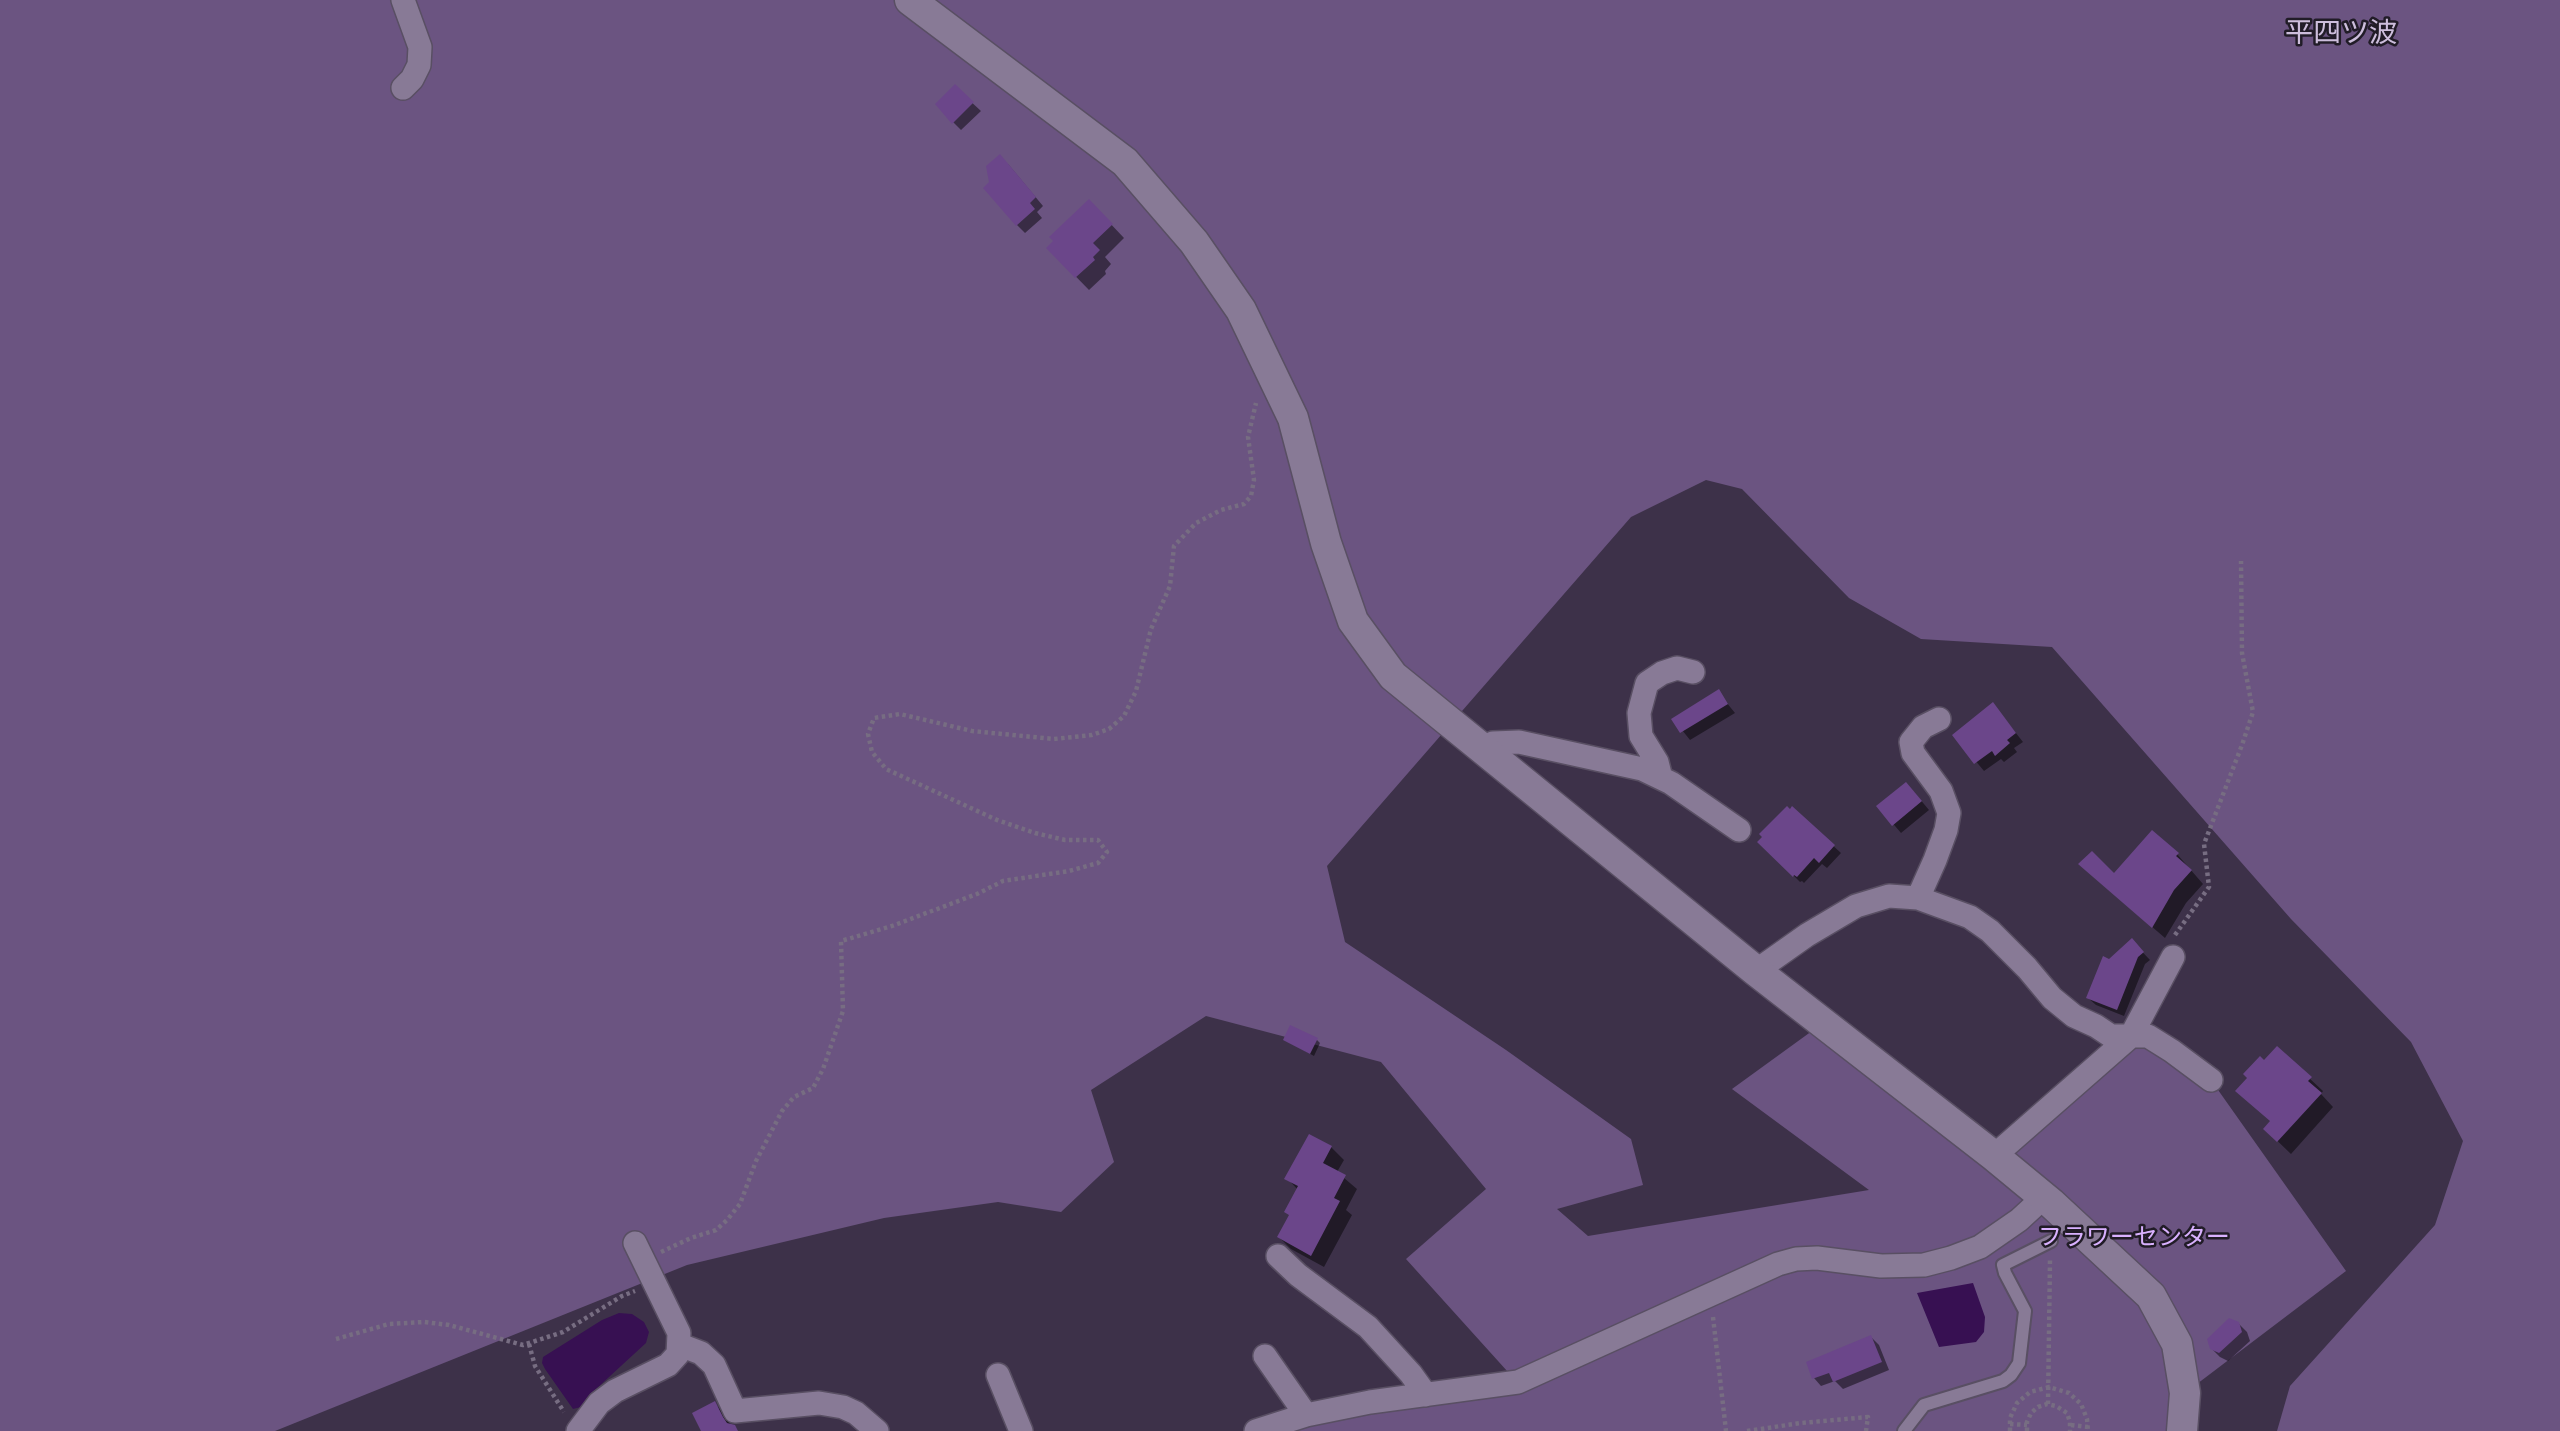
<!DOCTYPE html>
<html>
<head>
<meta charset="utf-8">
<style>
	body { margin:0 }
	canvas { display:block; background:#3d3149 }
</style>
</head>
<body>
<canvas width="2560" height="1431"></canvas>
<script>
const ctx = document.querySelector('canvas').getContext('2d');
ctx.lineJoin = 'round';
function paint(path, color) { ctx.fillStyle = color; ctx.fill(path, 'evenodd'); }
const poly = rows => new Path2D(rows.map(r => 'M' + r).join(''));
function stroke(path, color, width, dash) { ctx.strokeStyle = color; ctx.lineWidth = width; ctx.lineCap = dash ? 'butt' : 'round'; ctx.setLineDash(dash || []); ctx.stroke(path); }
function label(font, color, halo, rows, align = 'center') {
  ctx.font = font + ' Signika,"Noto Sans JP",sans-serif'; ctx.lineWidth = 5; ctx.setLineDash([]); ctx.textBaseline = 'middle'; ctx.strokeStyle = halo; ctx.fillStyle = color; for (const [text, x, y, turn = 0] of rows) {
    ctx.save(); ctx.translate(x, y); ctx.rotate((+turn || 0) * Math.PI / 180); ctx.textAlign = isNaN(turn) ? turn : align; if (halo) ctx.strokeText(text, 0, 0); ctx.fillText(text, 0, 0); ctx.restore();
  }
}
paint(poly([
	[0,0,2560,0,2560,1431,2277,1431,2290,1386,2435,1225,2463,1141,2411,1042,2291,919,2052,647,1921,639,1849,598,1742,489,1706,480,1631,517,1327,866,1345,942,1506,1050,1631,1139,1643,1185,1557,1209,1588,1236,1869,1190,1732,1089,1823,1023,1994,1156,2131,1036,2211,1080,2346,1271,2185,1393,2182,1431,1256,1431,1517,1382,1406,1259,1486,1189,1381,1062,1206,1016,1091,1090,1114,1162,1061,1212,998,1202,884,1218,687,1265,275,1431,0,1431]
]), '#6b5481');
paint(poly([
	[1973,1283,1985,1317,1984,1332,1976,1342,1939,1347,1917,1293],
	[619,1313,632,1314,644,1322,649,1332,646,1343,596,1389,581,1407,573,1409,545,1369,542,1363,543,1357,602,1320]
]), '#371052');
paint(poly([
	[955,87,981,111,961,130,953,122],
	[1008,164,1043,206,1037,212,1042,218,1025,233,1017,225],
	[1089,201,1124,238,1105,257,1111,264,1105,271,1106,274,1089,290,1048,248],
	[1718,692,1735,713,1690,740,1674,720],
	[1993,704,2023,742,2014,748,2017,752,2004,762,2001,759,1984,771,1954,735],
	[1914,792,1929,810,1901,833,1878,806],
	[1792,808,1841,853,1827,868,1822,864,1804,883,1802,881,1800,882,1760,842],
	[2177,854,2203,884,2186,903,2165,938,2093,876,2114,876],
	[2131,940,2150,960,2145,964,2124,1016,2096,1005,2088,998,2110,961],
	[1285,1040,1317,1040,1320,1043,1314,1056],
	[2277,1048,2323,1091,2321,1094,2333,1107,2291,1154,2265,1129,2272,1122,2264,1062],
	[1331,1147,1344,1160,1337,1172,1357,1189,1346,1210,1352,1215,1324,1267,1291,1249,1279,1237,1290,1216,1298,1190,1287,1178],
	[2238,1323,2247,1332,2250,1341,2228,1361,2220,1357,2211,1348],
	[1871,1337,1879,1345,1889,1370,1843,1389,1835,1381,1821,1386,1814,1378],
	[715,1404,723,1412,734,1431,703,1431]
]), '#0007');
paint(poly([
	[955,84,974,102,952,124,935,104],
	[1000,154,1036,197,1030,203,1035,209,1016,226,983,188,989,182,986,166],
	[1089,199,1113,224,1093,243,1100,250,1093,257,1095,260,1075,278,1046,248,1053,241,1049,237],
	[1719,689,1728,704,1680,733,1671,719],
	[1993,702,2016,733,2007,740,2010,743,1995,756,1992,751,1974,764,1952,735],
	[1906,782,1922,801,1892,826,1876,806],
	[1787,806,1790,809,1792,806,1835,845,1819,863,1814,858,1797,877,1794,875,1793,877,1757,842,1762,837,1759,834],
	[2152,830,2179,853,2176,856,2192,870,2174,890,2152,928,2078,864,2092,851,2114,873],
	[2132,938,2144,952,2138,957,2117,1010,2086,998,2103,956,2109,959],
	[1290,1025,1318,1038,1310,1054,1283,1040],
	[2277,1046,2312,1077,2308,1081,2322,1093,2277,1142,2263,1129,2270,1121,2235,1091,2247,1078,2243,1074,2260,1056,2264,1060],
	[1309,1134,1332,1146,1323,1163,1346,1175,1334,1198,1340,1201,1311,1256,1277,1237,1289,1215,1284,1212,1298,1186,1284,1179],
	[2229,1318,2239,1322,2242,1332,2219,1353,2210,1349,2207,1339],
	[1871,1335,1882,1362,1833,1382,1829,1373,1812,1379,1806,1362],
	[715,1401,723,1417,727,1423,735,1425,738,1431,701,1431,692,1413]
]), '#6b468a');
const service = poly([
	[1904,1431,1924,1405,2003,1381,2011,1375,2019,1363,2025,1311,2005,1273,2003,1265,2051,1241]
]);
const minor = poly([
	[403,88,412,79,419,65,420,47,403,0],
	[1482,748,1493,743,1519,742,1642,769,1671,783,1739,830],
	[1661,778,1657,762,1641,736,1639,713,1647,683,1662,673,1677,668,1693,672],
	[1918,898,1935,860,1946,830,1949,813,1941,791,1913,753,1911,742,1923,727,1939,719],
	[1756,971,1807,935,1856,906,1889,896,1918,898,1970,917,1990,931,2027,968,2052,998,2074,1016,2096,1026,2111,1036,2148,1036,2172,1051,2211,1080],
	[1994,1156,2131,1036,2173,957],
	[1278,1256,1298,1275,1368,1327,1411,1374,1426,1395],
	[680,1345,701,1353,714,1365,735,1411,819,1403,843,1407,856,1413,877,1431],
	[1265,1356,1306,1415],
	[998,1375,1021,1431],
	[578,1431,599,1403,615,1391,668,1365,678,1354,679,1333,635,1243],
	[1256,1431,1306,1415,1370,1402,1518,1382,1778,1264,1796,1259,1817,1258,1881,1266,1924,1265,1951,1258,1980,1247,2019,1220,2044,1197]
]);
const tertiary = poly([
	[910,0,1125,162,1194,242,1241,310,1293,418,1326,543,1353,621,1393,676,1756,971,1994,1156,2051,1203,2151,1296,2177,1344,2185,1393,2182,1431]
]);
stroke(service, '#594f63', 16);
stroke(minor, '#594f63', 26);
stroke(tertiary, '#594f63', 33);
stroke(poly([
	[2175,935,2209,887,2204,844,2242,745,2253,712,2242,653,2241,561],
	[661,1252,691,1238,716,1230,727,1220,740,1204,756,1161,782,1111,794,1097,813,1088,823,1069,843,1011,841,941,892,926,977,894,1003,881,1069,871,1098,863,1107,852,1098,840,1065,840,1035,833,997,820,886,769,872,752,868,734,874,718,900,714,972,731,1054,739,1092,735,1109,729,1124,716,1136,691,1151,629,1170,586,1174,546,1196,523,1221,510,1244,504,1251,496,1254,480,1248,437,1256,403],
	[1713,1317,1726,1431],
	[336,1339,389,1324,424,1322,449,1325,523,1345,563,1332,622,1296,635,1291],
	[529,1344,535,1366,564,1412],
	[2048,1404,2050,1260],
	[2010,1424,2027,1425],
	[2071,1425,2088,1427],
	[1747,1431,1801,1423,1868,1417,1866,1431],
	[2010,1431,2010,1418,2017,1403,2030,1392,2049,1387,2069,1393,2081,1404,2087,1419,2088,1431],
	[2027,1431,2027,1422,2031,1413,2038,1407,2047,1404,2056,1406,2067,1413,2070,1422,2070,1431]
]), '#776d82', 4.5, [3.5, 3.5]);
stroke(service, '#887a96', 12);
stroke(minor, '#887a96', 23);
stroke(tertiary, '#887a96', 30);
label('24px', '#d9b1ff', '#211c27', [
	["フラワーセンター",2134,1239]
]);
label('28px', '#cdbedc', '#211c27', [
	["平四ツ波",2341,35]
]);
</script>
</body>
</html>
